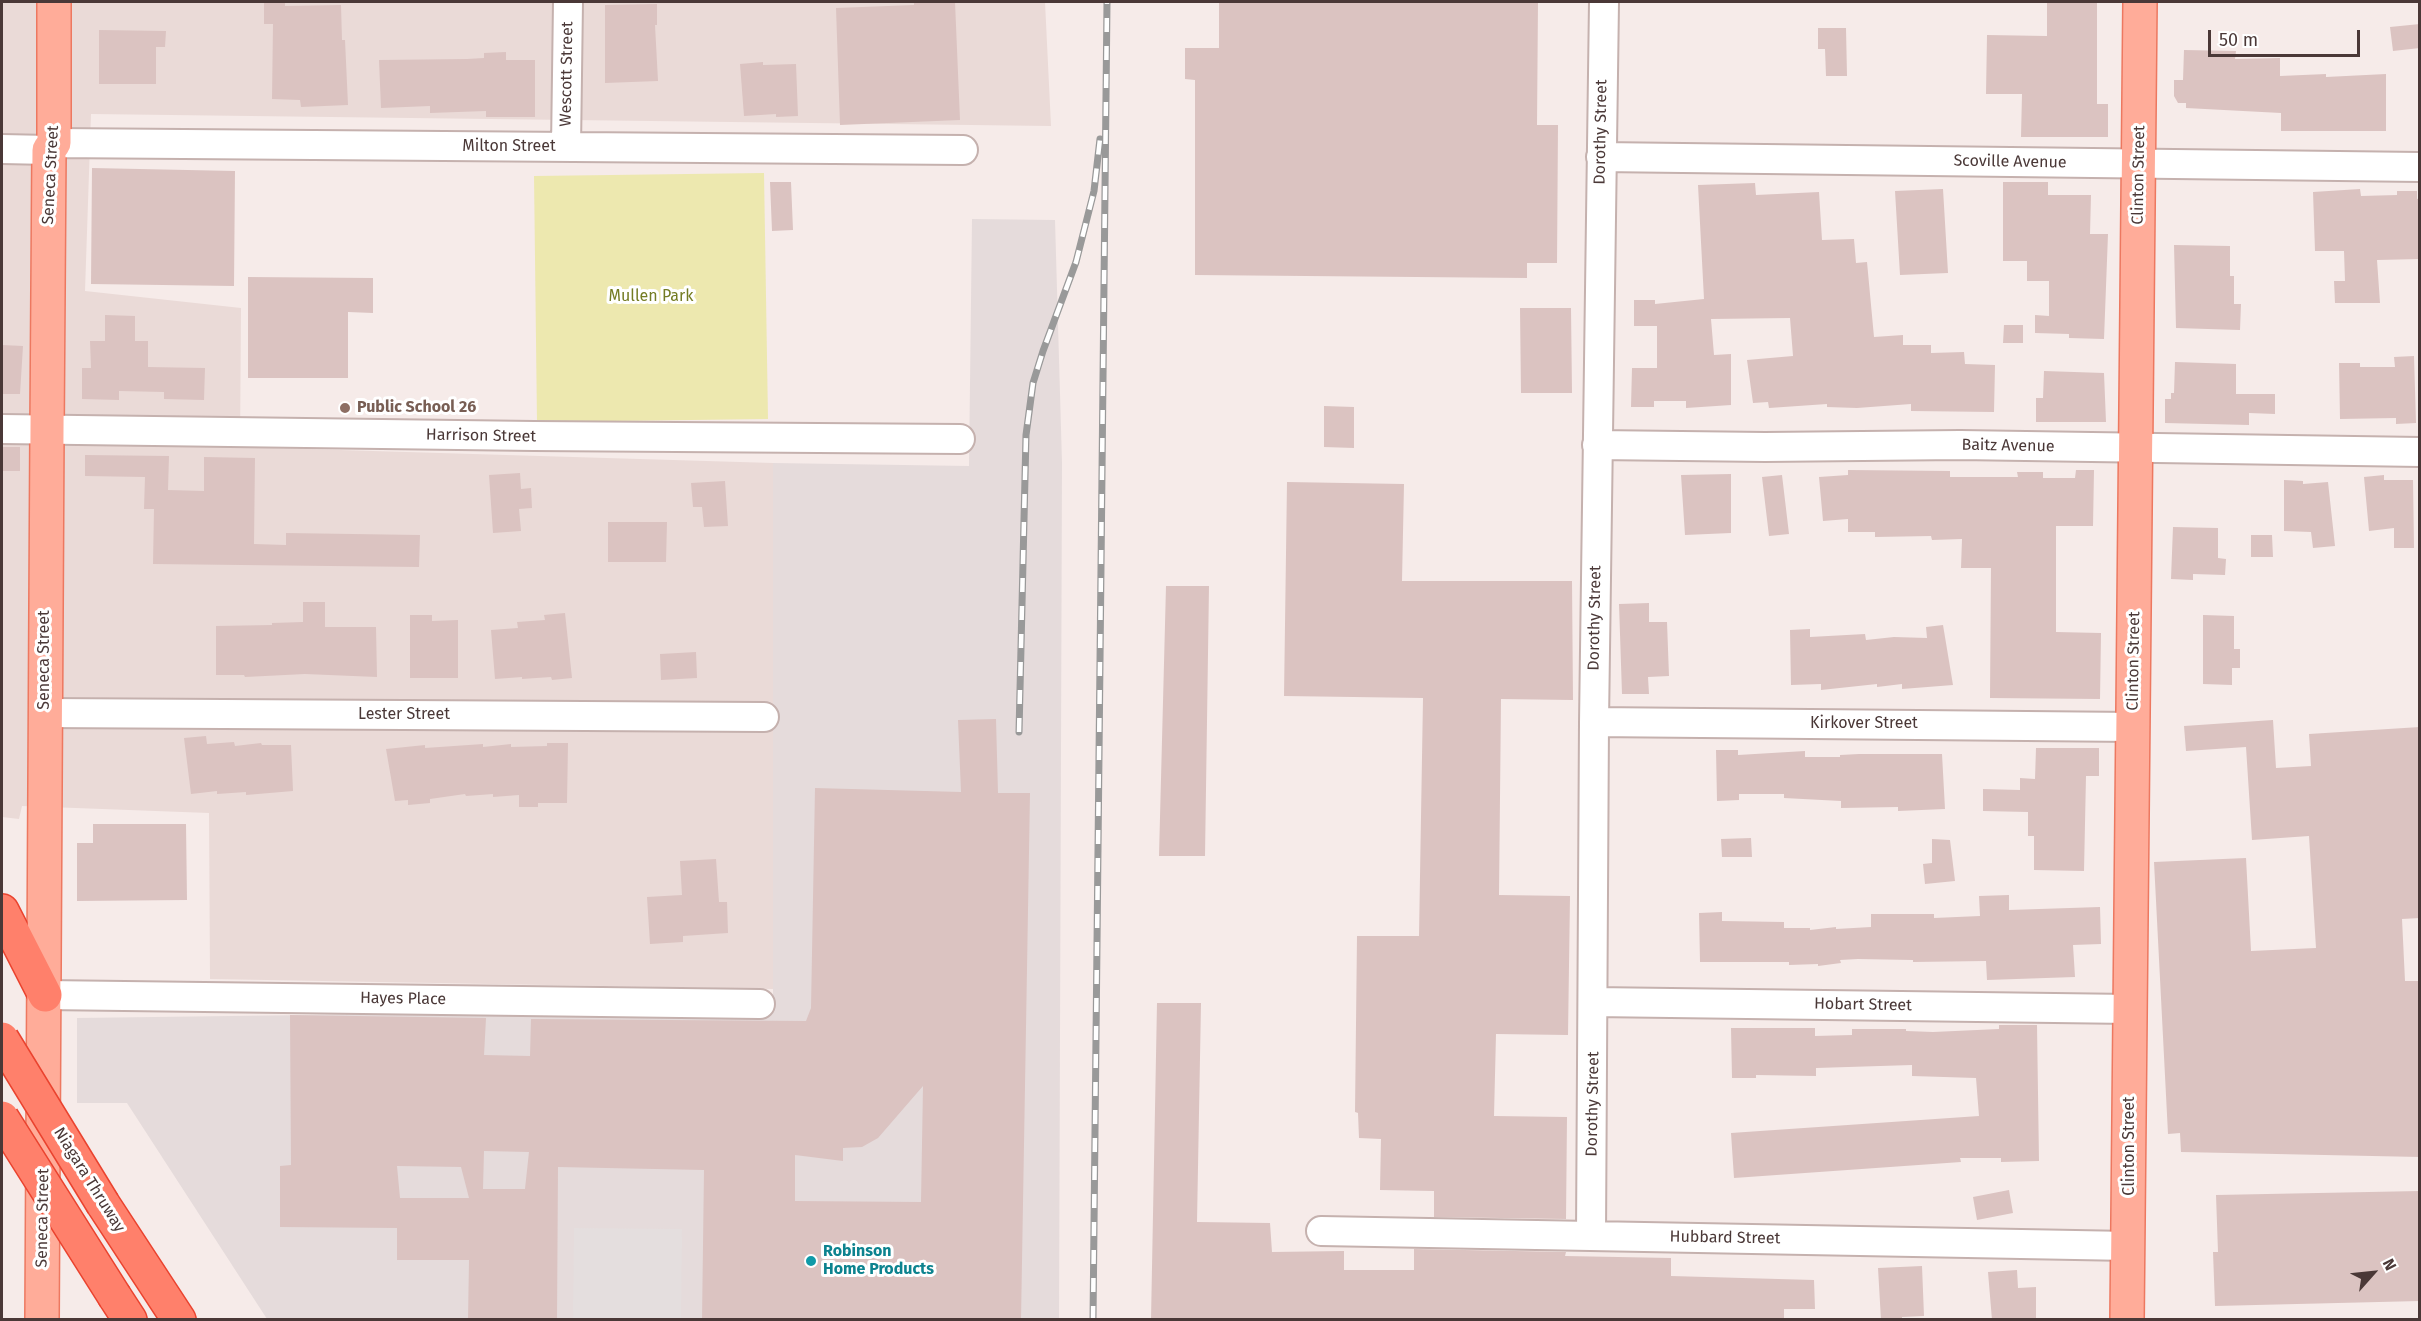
<!DOCTYPE html>
<html>
<head>
<meta charset="utf-8">
<style>
	body { margin:0 }
	#map { position:relative; width:2421px; height:1321px; overflow:hidden; background:#f6ebe9; font-family:"Fira Sans",sans-serif }
	canvas { display:block }
	.frame { position:absolute; inset:0; border:3px solid #4a3837; pointer-events:none }
	.north { position:absolute; left:2343px; top:1243px; width:60px; height:60px; -webkit-text-stroke:4px #fff; paint-order:stroke; rotate:63deg; font-size:16px; font-weight:700; line-height:24px; text-align:center; color:#4a3837 }
	.north::after { content:''; display:block; margin:auto; width:21px; height:27px; background:#4a3837; clip-path:polygon(50% 0,100% 100%,50% 72%,0 100%) }
	.scale { position:absolute; left:2208px; top:30px; width:152px; height:27px; box-sizing:border-box; border:3px solid #4a3837; border-top:0; padding-left:8px; font-size:18px; line-height:21px; white-space:nowrap; color:#4a3837; -webkit-text-stroke:4px #fff; paint-order:stroke }
</style>
</head>
<body>
<div id="map">
<canvas width="2421" height="1321"></canvas>
<div class="frame"></div>
<div class="north">N</div>
<div class="scale">50 m</div>
</div>
<script>
const ctx = document.querySelector('canvas').getContext('2d');
ctx.lineJoin = 'round';
function paint(path, color) { ctx.fillStyle = color; ctx.fill(path, 'evenodd'); }
const poly = rows => new Path2D(rows.map(r => 'M' + r).join(''));
function stroke(path, color, width, dash) { ctx.strokeStyle = color; ctx.lineWidth = width; ctx.lineCap = dash ? 'butt' : 'round'; ctx.setLineDash(dash || []); ctx.stroke(path); }
function label(font, color, halo, rows, align = 'center') {
  ctx.font = font + ' "Fira Sans",sans-serif'; ctx.lineWidth = 6; ctx.setLineDash([]); ctx.textBaseline = 'middle'; ctx.strokeStyle = halo; ctx.fillStyle = color; for (const [text, x, y, turn = 0] of rows) {
    ctx.save(); ctx.translate(x, y); ctx.rotate((+turn || 0) * Math.PI / 180); ctx.textAlign = isNaN(turn) ? turn : align; if (halo) ctx.strokeText(text, 0, 0); ctx.fillText(text, 0, 0); ctx.restore();
  }
}
paint(poly([
	[2,2,1045,2,1051,126,91,114,85,291,241,308,240,447,773,463,773,989,210,979,209,813,22,806,19,819,2,817]
]), '#eadad7');
paint(poly([
	[972,219,1055,220,1062,463,1059,1319,267,1319,127,1103,77,1103,77,1018,773,1009,773,463,969,466]
]), '#e5dbdb');
paint(poly([
	[764,173,768,419,537,422,534,176]
]), '#ede8af');
paint(poly([
	[574,1228,682,1229,681,1319,573,1319]
]), '#e4dede');
paint(poly([
	[264,2,285,2,285,6,341,5,342,40,345,40,348,105,301,107,300,100,272,99,273,24,264,24],
	[914,2,955,2,960,120,840,125,836,8,914,5],
	[1219,2,1538,2,1537,125,1558,125,1557,263,1527,263,1527,278,1195,275,1195,80,1185,79,1185,48,1219,48],
	[2047,2,2097,2,2097,104,2108,104,2108,137,2021,137,2022,94,1986,94,1987,35,2047,36],
	[657,4,657,25,655,25,658,81,605,83,605,5],
	[2420,24,2420,48,2393,51,2390,27],
	[1818,28,1846,28,1847,76,1826,76,1825,49,1818,49],
	[99,30,166,31,165,47,156,47,156,84,99,84],
	[2184,50,2236,51,2235,59,2280,58,2280,76,2326,74,2326,77,2386,74,2386,131,2281,131,2281,113,2186,108,2186,103,2178,103,2174,96,2174,80,2183,80],
	[506,52,506,60,535,60,535,117,486,117,486,111,430,113,430,106,381,108,379,60,467,59,484,58,484,53],
	[763,62,763,65,796,64,798,116,776,117,776,114,744,116,740,64],
	[92,168,235,171,234,286,91,284],
	[770,182,791,182,793,230,772,231],
	[2003,182,2048,182,2048,195,2091,195,2090,234,2108,234,2104,339,2069,338,2069,334,2035,333,2035,315,2049,316,2049,281,2027,281,2027,261,2003,261],
	[1755,183,1756,195,1819,192,1822,240,1854,239,1856,263,1867,262,1874,337,1903,335,1903,345,1931,345,1931,353,1964,352,1965,364,1995,365,1994,412,1911,411,1911,404,1857,408,1827,407,1827,404,1769,408,1768,402,1753,403,1747,360,1793,356,1790,318,1711,319,1714,355,1731,354,1731,405,1686,408,1686,401,1654,401,1654,407,1631,407,1632,368,1657,368,1657,326,1634,326,1634,300,1655,300,1655,304,1704,299,1698,185],
	[1943,189,1948,273,1900,275,1895,191],
	[2360,189,2361,196,2397,195,2397,191,2417,191,2417,199,2420,198,2420,259,2377,260,2380,303,2335,303,2334,281,2345,281,2344,251,2315,251,2313,192],
	[2174,245,2230,246,2230,276,2234,276,2234,304,2241,304,2240,330,2176,328],
	[248,277,373,278,373,313,348,312,348,378,248,378],
	[1520,308,1571,308,1572,393,1521,393],
	[105,315,135,316,135,341,148,341,148,367,205,368,204,400,164,399,164,392,119,391,119,400,82,399,82,368,91,368,90,341,105,341],
	[2004,325,2023,325,2023,343,2003,343],
	[2,345,23,346,20,394,2,394],
	[2414,356,2416,423,2396,424,2396,418,2340,419,2339,363,2360,363,2360,367,2395,367,2394,357],
	[2175,362,2236,364,2236,394,2275,394,2275,414,2249,413,2249,425,2165,423,2165,399,2171,399,2171,393,2174,393],
	[2044,371,2104,373,2106,422,2036,422,2036,398,2043,398],
	[1324,406,1354,407,1354,448,1324,447],
	[2,447,20,447,20,471,2,471],
	[85,455,169,456,168,490,204,491,204,457,255,458,254,544,286,545,286,533,420,535,419,567,153,564,154,509,144,509,145,477,85,476],
	[1848,470,1950,471,1950,477,2018,477,2017,472,2043,472,2043,478,2075,478,2076,470,2094,470,2093,526,2056,526,2056,632,2101,633,2100,699,1990,698,1991,568,1961,568,1962,539,1932,540,1931,536,1875,537,1875,532,1848,532,1848,519,1823,521,1819,477,1848,475],
	[520,473,521,489,531,488,532,508,519,509,521,531,493,533,489,475],
	[1731,474,1731,533,1685,535,1681,475],
	[1782,475,1789,534,1769,536,1762,477],
	[2384,475,2384,480,2413,480,2414,548,2394,548,2394,528,2369,531,2364,477],
	[2284,480,2303,481,2303,484,2328,482,2335,546,2313,548,2311,532,2284,531],
	[725,481,728,526,704,527,702,507,693,507,691,483],
	[1287,482,1404,484,1402,581,1572,581,1573,700,1501,699,1499,895,1570,896,1568,1035,1496,1034,1494,1116,1567,1117,1566,1219,1434,1217,1434,1191,1380,1190,1381,1139,1359,1138,1358,1113,1355,1112,1357,936,1419,936,1423,698,1284,696],
	[608,522,667,522,666,562,608,562],
	[2173,527,2218,528,2218,558,2226,559,2225,575,2193,574,2193,580,2171,579],
	[2251,535,2272,535,2273,557,2251,557],
	[1166,586,1209,586,1205,856,1159,856],
	[303,602,325,602,325,627,376,627,377,677,305,674,245,677,244,675,216,675,216,626,272,625,272,623,303,622],
	[1649,603,1649,622,1667,622,1669,676,1648,677,1649,694,1622,694,1619,604],
	[565,613,572,678,552,680,551,677,522,679,522,677,495,679,491,630,518,628,517,622,545,620,544,615],
	[410,615,432,615,432,621,458,620,458,678,410,678],
	[2203,615,2234,616,2234,649,2240,649,2240,668,2232,668,2232,685,2203,684],
	[1943,625,1953,685,1902,689,1902,684,1877,687,1877,684,1821,690,1821,684,1791,685,1790,630,1810,629,1810,637,1865,634,1866,640,1894,637,1927,638,1926,627],
	[696,652,697,678,661,680,660,654],
	[996,719,998,793,1030,793,1021,1320,702,1320,704,1170,558,1167,557,1320,468,1320,469,1260,397,1260,397,1228,280,1227,280,1166,291,1165,290,1015,486,1018,484,1055,530,1056,531,1019,806,1021,811,1008,815,788,961,792,958,720],
	[923,1086,921,1202,795,1201,795,1155,843,1161,843,1148,862,1147,878,1138],
	[484,1151,529,1152,525,1189,483,1189],
	[397,1166,461,1167,469,1198,400,1198],
	[2273,720,2276,768,2311,766,2309,734,2420,727,2420,918,2402,919,2405,981,2420,981,2420,1157,2181,1152,2180,1133,2168,1134,2154,862,2246,858,2251,951,2316,948,2309,836,2252,840,2246,747,2186,751,2184,726],
	[206,736,207,744,234,742,235,746,261,743,262,745,291,745,293,791,246,795,246,792,217,794,217,791,191,794,184,738],
	[547,743,568,743,567,803,538,803,538,807,519,807,519,795,493,797,493,794,466,796,465,794,430,799,430,803,408,805,408,800,395,801,386,749,425,745,425,748,483,744,483,747,511,744,511,747,547,746],
	[2036,748,2099,748,2099,776,2086,776,2084,871,2034,870,2034,836,2028,836,2028,812,1983,811,1983,789,2020,790,2020,778,2035,779],
	[1716,750,1738,750,1738,755,1805,751,1805,757,1840,757,1840,755,1859,754,1942,754,1945,809,1898,811,1898,807,1841,808,1841,801,1784,798,1784,794,1739,794,1739,800,1717,801],
	[93,824,186,824,187,900,77,901,77,843,93,843],
	[1751,838,1752,857,1722,857,1721,839],
	[1932,839,1950,840,1955,881,1925,884,1923,864,1932,863],
	[716,859,719,902,727,902,728,933,683,936,683,942,650,944,647,897,682,895,680,861],
	[2009,895,2009,910,2100,907,2101,944,2073,945,2075,977,1987,980,1986,961,1913,962,1913,960,1858,959,1840,960,1841,963,1818,966,1818,964,1789,965,1789,962,1700,962,1699,913,1722,912,1722,921,1784,922,1784,928,1810,928,1810,930,1836,927,1836,929,1871,927,1871,914,1934,914,1934,918,1980,916,1979,896],
	[1157,1003,1201,1003,1197,1222,1270,1223,1272,1252,1344,1251,1344,1270,1414,1270,1414,1249,1566,1252,1565,1256,1671,1258,1671,1276,1814,1280,1815,1309,1784,1309,1784,1320,1151,1320],
	[1999,1025,2037,1025,2039,1161,2001,1162,2001,1158,1960,1158,1961,1162,1734,1178,1731,1133,1979,1116,1976,1078,1912,1076,1912,1065,1816,1068,1816,1076,1756,1075,1756,1078,1732,1078,1731,1028,1815,1028,1815,1036,1852,1035,1852,1029,1906,1029,1906,1031,1933,1032,1999,1029],
	[2009,1190,2013,1213,1977,1220,1973,1197],
	[2420,1191,2420,1301,2215,1306,2213,1252,2218,1252,2216,1195],
	[1922,1266,1924,1316,1902,1317,1902,1320,1881,1320,1878,1268],
	[2017,1270,2018,1288,2036,1287,2036,1320,1992,1320,1988,1272]
]), '#dbc3c1');
const minor = poly([
	[54,143,963,150],
	[566,147,568,2],
	[2,149,49,150],
	[1601,157,2420,167],
	[2,429,534,436,960,439],
	[1597,445,1765,447,1960,445,2420,452],
	[44,713,764,717],
	[1594,722,2134,727],
	[45,995,760,1004],
	[1594,1002,2131,1009],
	[1321,1231,2129,1246],
	[1591,1235,1594,722,1604,2]
]);
const major = poly([
	[42,1320,47,430,49,150,54,143,54,2],
	[2127,1320,2140,2]
]);
const highway = poly([
	[2,911,45,995],
	[103,1204,179,1320],
	[115,1297,130,1320]
]);
stroke(minor, '#c5b1ae', 32);
stroke(major, '#ed7860', 36);
stroke(highway, '#ea432f', 36);
stroke(minor, '#fff', 28);
stroke(major, '#ffac99', 33);
stroke(highway, '#ff806b', 33);
const rail = poly([
	[1019,732,1026,435,1033,383,1043,351,1076,262,1094,191,1100,139],
	[1093,1320,1107,2]
]);
stroke(rail, '#999', 7);
stroke(rail, '#fff', 4.5, [14]);
const highwayBridge = poly([
	[2,1039,103,1204],
	[2,1118,115,1297]
]);
stroke(highwayBridge, '#ea432f', 36, []);
stroke(highwayBridge, '#ff806b', 33);
for (const [x, y, r, color] of [
	[345,408,6,"#8d6e63"],
	[811,1261,6,"#0f9aa8"]
]) { const dot = new Path2D(); dot.arc(x, y, r, 0, 2 * Math.PI); ctx.fillStyle = color; ctx.fill(dot); stroke(dot, '#fff', 2); }
label('16px', '#4a3837', '#fff', [
	["Wescott Street",567,74,-89],
	["Dorothy Street",1601,132,-89],
	["Milton Street",509,147],
	["Scoville Avenue",2010,162,1],
	["Seneca Street",51,175,-87],
	["Clinton Street",2139,175,-89],
	["Harrison Street",481,436,1],
	["Baitz Avenue",2008,446,1],
	["Dorothy Street",1595,618,-89],
	["Seneca Street",45,660,-90],
	["Clinton Street",2134,661,-89],
	["Lester Street",404,715],
	["Kirkover Street",1864,724],
	["Hayes Place",403,999,1],
	["Hobart Street",1863,1005,1],
	["Dorothy Street",1593,1104,-89],
	["Clinton Street",2130,1146,-90],
	["Niagara Thruway",89,1180,58],
	["Seneca Street",43,1218,-89],
	["Hubbard Street",1725,1238,1]
]);
label('16px', '#747c23', '#fff', [
	["Mullen Park",651,297]
]);
label('bold 16px', '#785e54', '#fff', [
	["Public School 26",357,408]
], 'left');
label('bold 16px', '#0d838f', '#fff', [
	["Robinson",823,1252],
	["Home Products",823,1270]
], 'left');
</script>
</body>
</html>
